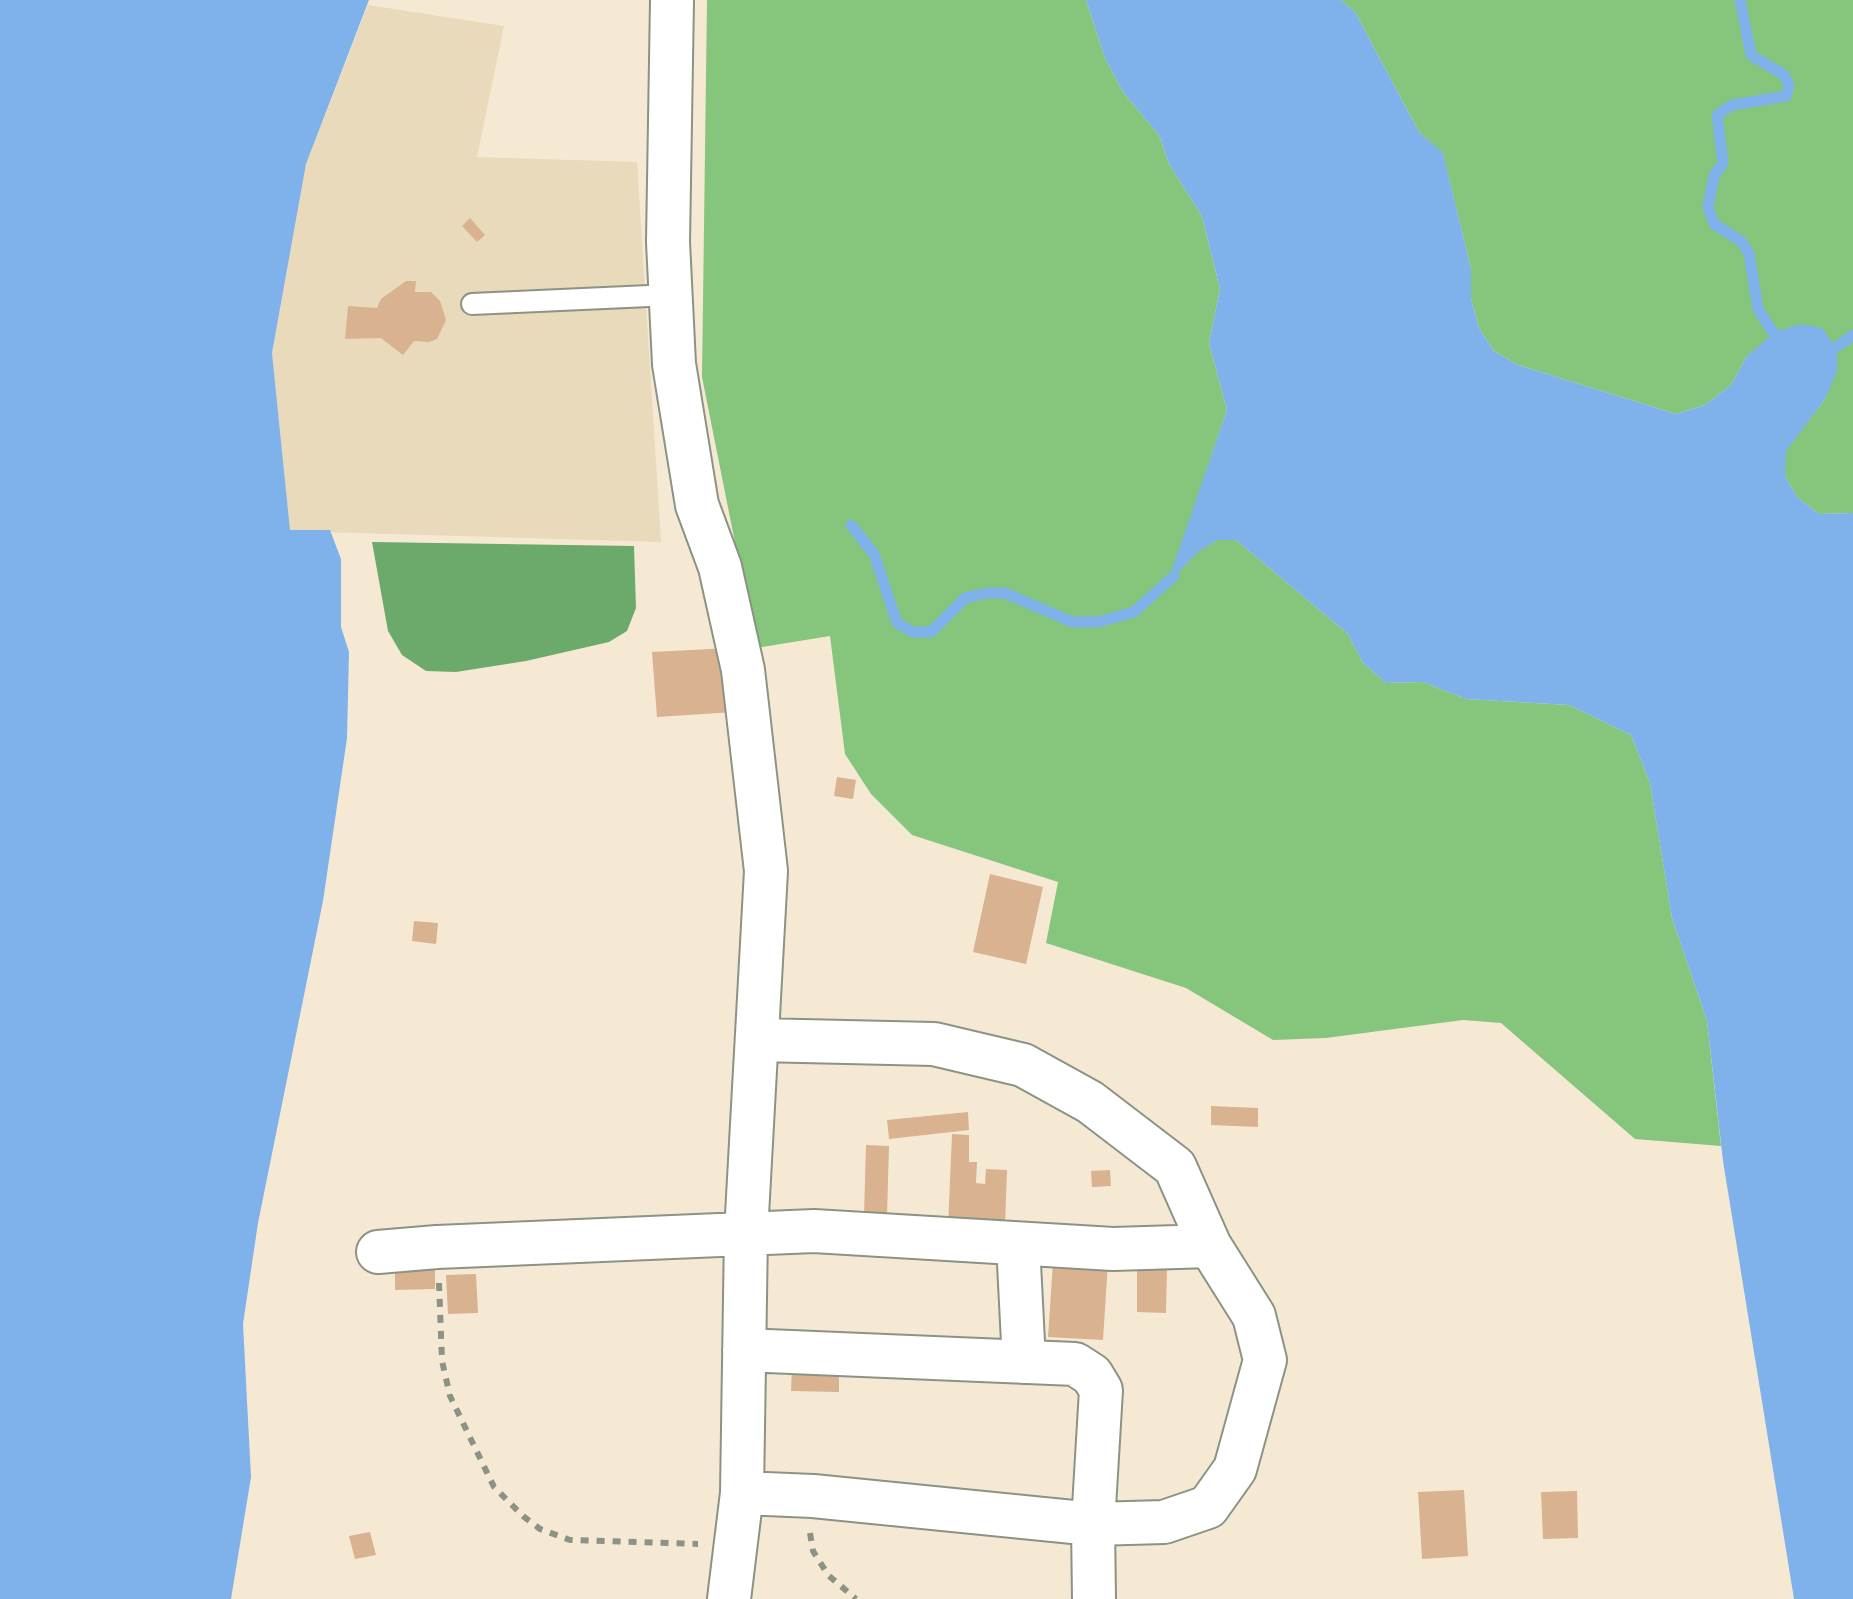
<!DOCTYPE html>
<html>
<head>
<meta charset="utf-8">
<style>
	body { margin:0 }
	canvas { display:block; background:#f6e9d4 }
</style>
</head>
<body>
<canvas width="1853" height="1599"></canvas>
<script>
const ctx = document.querySelector('canvas').getContext('2d');
ctx.lineJoin = 'round';
function paint(path, color) { ctx.fillStyle = color; ctx.fill(path, 'evenodd'); }
const poly = rows => new Path2D(rows.map(r => 'M' + r).join(''));
function stroke(path, color, width, dash) { ctx.strokeStyle = color; ctx.lineWidth = width; ctx.lineCap = dash ? 'butt' : 'round'; ctx.setLineDash(dash || []); ctx.stroke(path); }
paint(poly([
	[368,5,504,26,477,157,637,162,661,542,290,531,272,353,306,164]
]), '#e8daba');
paint(poly([
	[707,0,1086,0,1105,58,1123,92,1159,135,1169,164,1202,216,1220,289,1209,343,1227,410,1169,582,1197,552,1217,540,1236,540,1348,634,1363,663,1386,683,1423,682,1466,699,1569,705,1631,735,1650,783,1672,918,1707,1021,1721,1146,1635,1139,1501,1023,1463,1020,1326,1038,1273,1040,1186,988,1046,943,1058,882,912,835,871,794,845,754,830,636,756,648,702,377],
	[1341,0,1853,0,1853,513,1819,514,1797,497,1785,476,1785,451,1825,399,1747,356,1731,385,1705,405,1676,414,1518,365,1494,351,1479,328,1471,299,1471,269,1443,154,1419,132,1355,12]
]), '#86c57c');
paint(poly([
	[372,542,634,546,636,608,627,631,609,642,526,661,456,672,426,671,402,655,388,631]
]), '#6caa6c');
paint(poly([
	[0,0,369,0,306,164,272,353,290,530,330,530,341,559,341,627,349,652,347,738,323,901,258,1223,243,1324,251,1477,231,1599,0,1599],
	[1086,0,1341,0,1355,12,1419,132,1443,153,1471,269,1471,299,1479,328,1494,351,1518,365,1676,414,1705,405,1731,385,1747,356,1775,332,1801,324,1822,328,1837,349,1837,371,1825,399,1786,451,1785,476,1797,497,1819,514,1853,513,1853,1599,1794,1599,1723,1161,1707,1021,1672,918,1650,783,1631,735,1569,705,1466,699,1423,682,1386,683,1363,663,1348,634,1236,540,1217,540,1198,552,1167,584,1227,410,1209,343,1220,289,1202,216,1169,164,1159,135,1123,92,1105,58]
]), '#7fb1eb');
stroke(poly([
	[1740,0,1751,55,1784,75,1789,85,1786,96,1732,105,1717,115,1723,163,1714,176,1708,207,1714,224,1741,241,1749,254,1758,309,1781,345],
	[1824,356,1853,335],
	[851,525,874,554,897,623,913,632,931,632,965,598,987,593,1005,593,1072,622,1098,622,1134,612,1174,576]
]), '#7fb1eb', 11);
paint(poly([
	[470,218,485,235,477,242,462,226],
	[406,281,416,281,415,292,431,292,440,301,446,320,437,339,429,342,414,341,403,355,381,338,345,339,348,306,377,308,381,299],
	[730,648,734,712,657,717,652,652],
	[837,777,856,780,853,799,834,796],
	[990,874,1043,887,1026,964,973,952],
	[414,921,438,923,436,944,412,941],
	[1211,1106,1258,1108,1258,1127,1211,1125],
	[968,1112,969,1130,889,1139,887,1120],
	[952,1134,969,1135,969,1162,977,1162,976,1183,985,1184,986,1169,1007,1170,1005,1227,948,1226],
	[866,1145,889,1146,887,1216,864,1216],
	[1110,1170,1111,1186,1092,1187,1091,1171],
	[435,1260,435,1289,395,1290,395,1261],
	[1053,1262,1108,1263,1103,1340,1048,1337],
	[1137,1267,1167,1268,1166,1313,1137,1312],
	[476,1274,478,1313,448,1314,446,1275],
	[792,1367,839,1368,839,1392,791,1391],
	[1464,1490,1468,1556,1422,1559,1418,1492],
	[1577,1491,1578,1538,1543,1539,1541,1492],
	[370,1532,376,1555,355,1559,349,1536]
]), '#d9b290');
const service = poly([
	[472,304,671,295]
]);
const minor = poly([
	[672,0,668,242,674,364,697,505,720,567,743,670,766,871,746,1233,742,1493,729,1599],
	[1018,1244,1024,1362],
	[378,1252,437,1247,814,1231,1113,1249,1210,1246],
	[744,1350,1075,1364,1092,1375,1101,1390,1093,1524,1094,1599],
	[742,1493,813,1496,1093,1524,1164,1522,1208,1507,1235,1469,1265,1360,1254,1316,1210,1246,1175,1167,1090,1102,1023,1065,934,1044,758,1040]
]);
stroke(service, '#8a9384', 24);
stroke(minor, '#8a9384', 46);
stroke(poly([
	[439,1283,442,1361,450,1396,494,1487,523,1516,540,1529,570,1540,698,1544],
	[810,1533,813,1551,828,1575,856,1599]
]), '#8a9384', 6, [8, 8]);
stroke(service, '#fff', 20);
stroke(minor, '#fff', 42);
</script>
</body>
</html>
